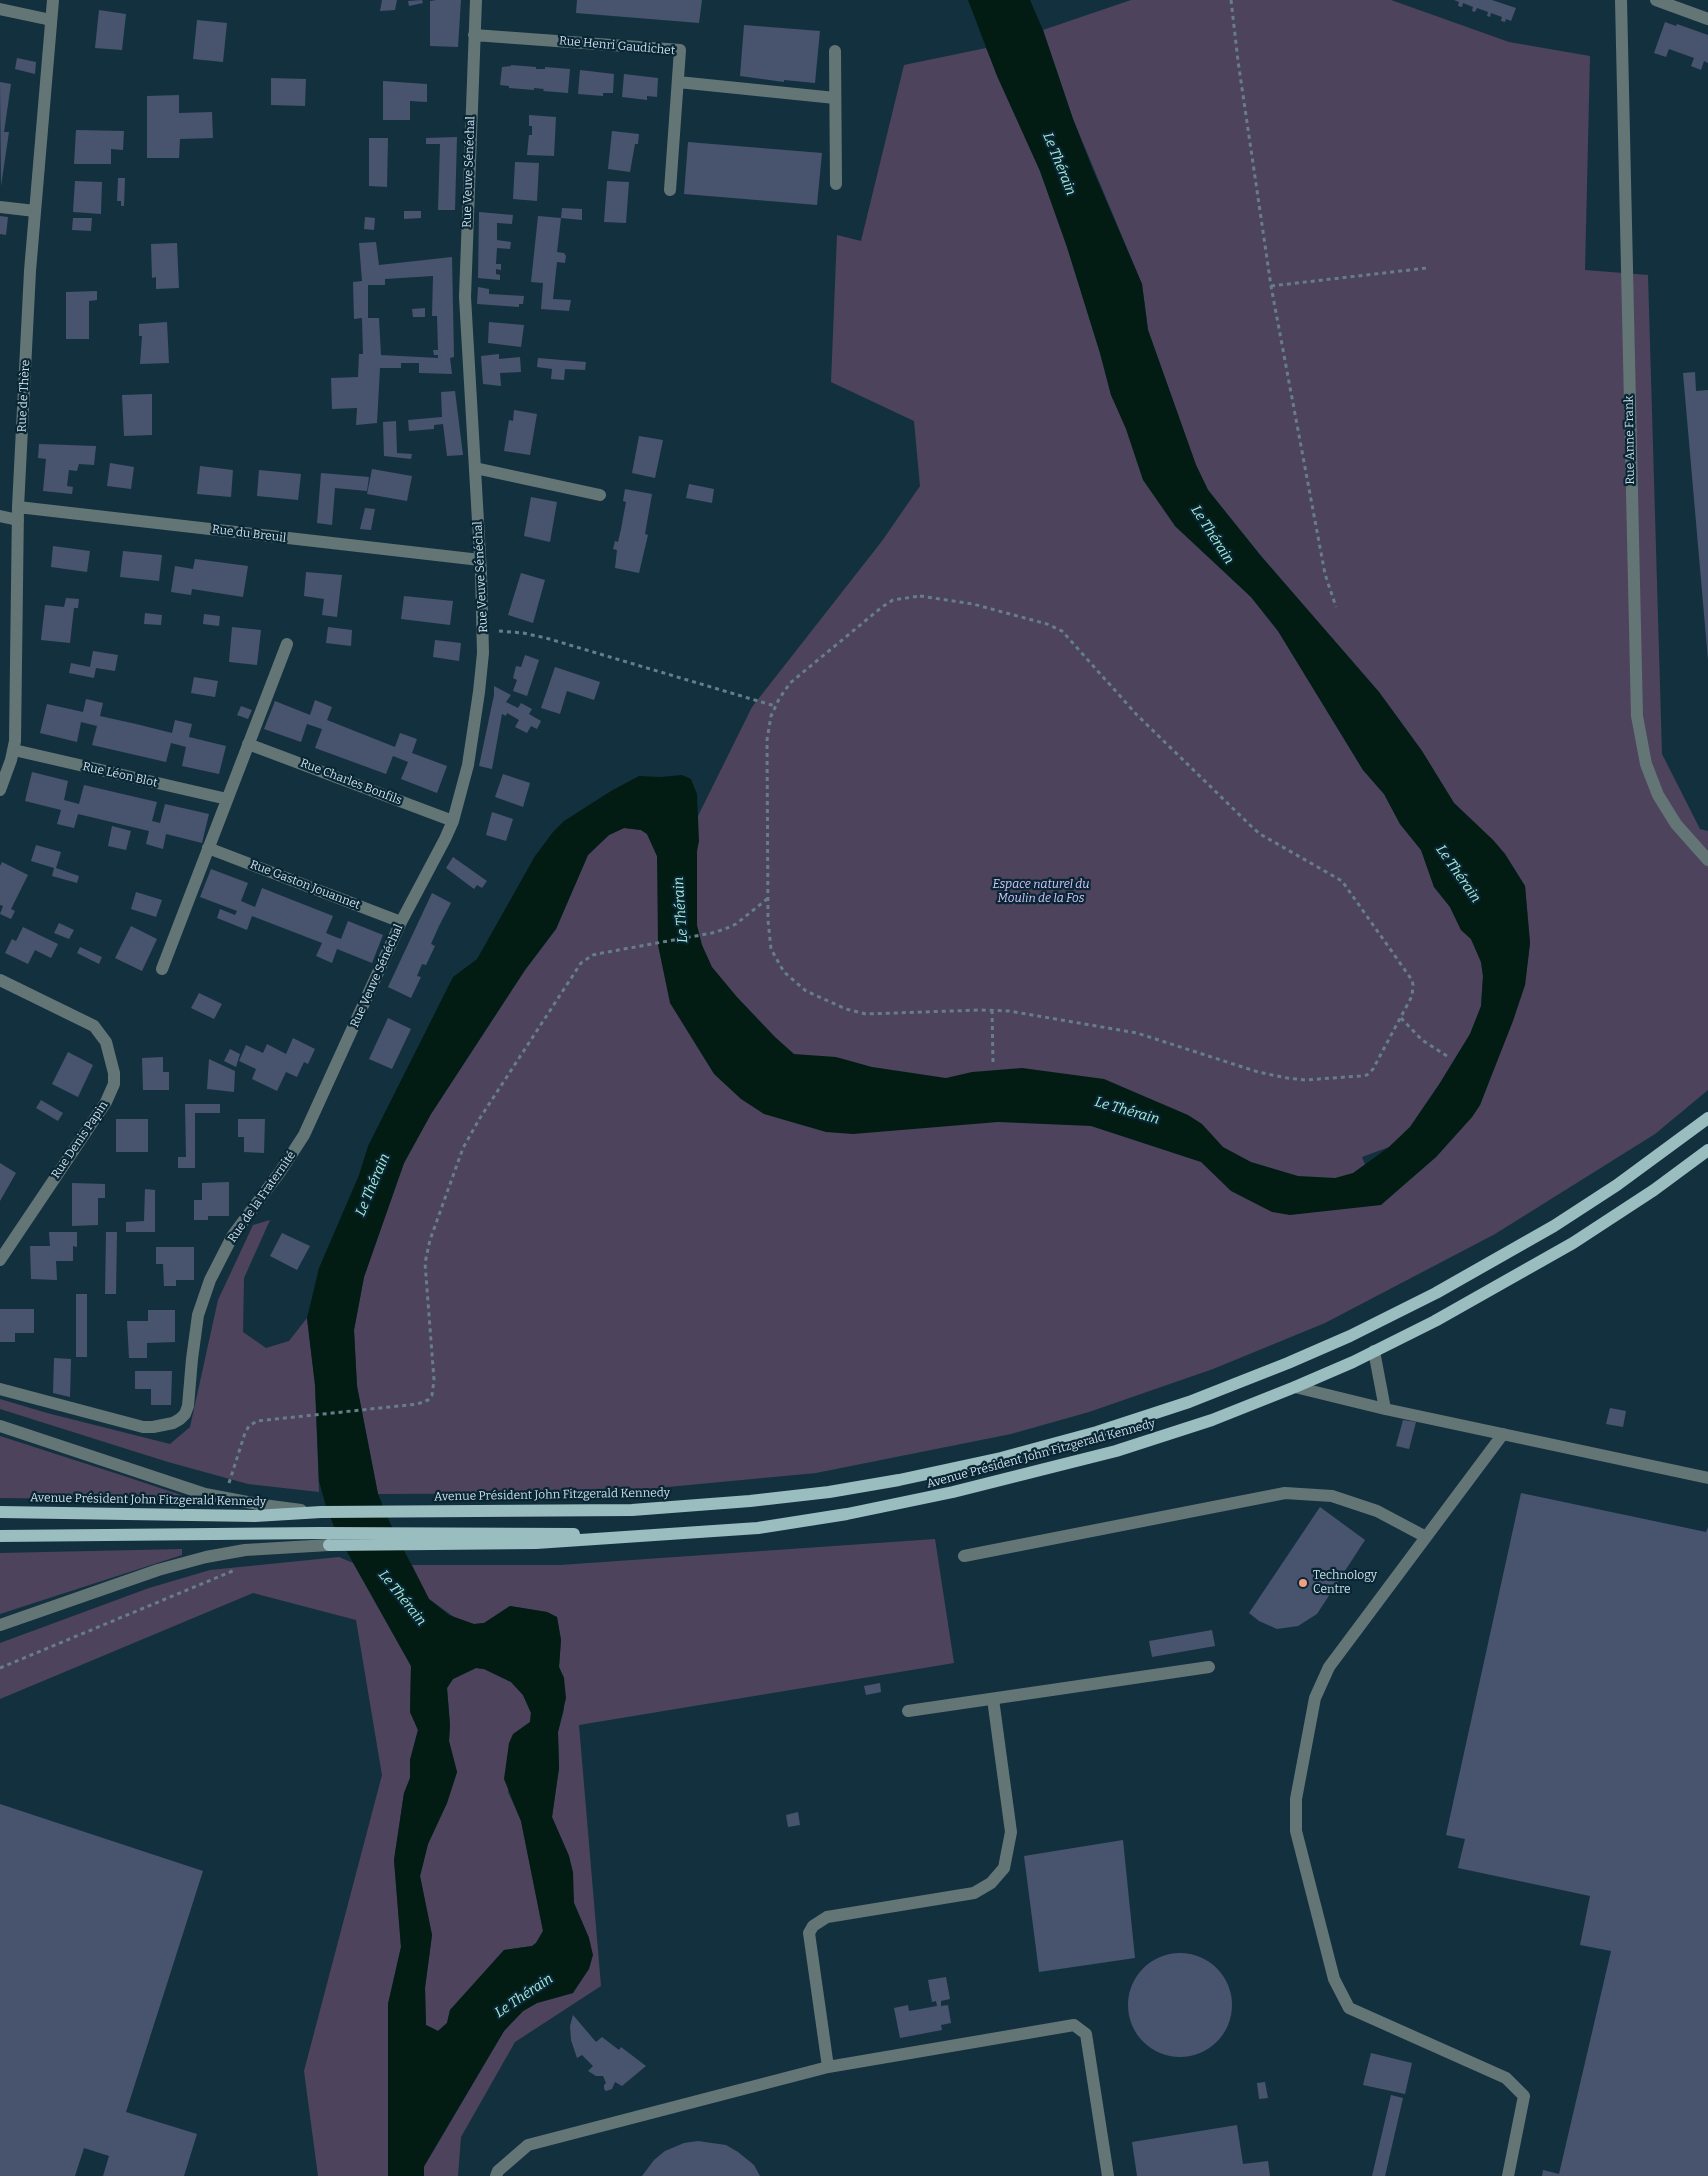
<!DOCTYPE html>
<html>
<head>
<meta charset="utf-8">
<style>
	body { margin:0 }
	canvas { display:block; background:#13303f }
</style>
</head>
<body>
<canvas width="1708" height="2176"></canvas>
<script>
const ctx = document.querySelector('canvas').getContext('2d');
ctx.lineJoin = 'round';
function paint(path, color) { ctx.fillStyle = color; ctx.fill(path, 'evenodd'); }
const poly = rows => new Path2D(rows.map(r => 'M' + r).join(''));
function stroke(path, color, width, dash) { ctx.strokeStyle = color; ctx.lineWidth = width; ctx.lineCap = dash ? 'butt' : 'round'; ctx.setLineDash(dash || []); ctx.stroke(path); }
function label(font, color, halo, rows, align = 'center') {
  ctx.font = font + ' Bitter,serif'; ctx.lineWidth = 4.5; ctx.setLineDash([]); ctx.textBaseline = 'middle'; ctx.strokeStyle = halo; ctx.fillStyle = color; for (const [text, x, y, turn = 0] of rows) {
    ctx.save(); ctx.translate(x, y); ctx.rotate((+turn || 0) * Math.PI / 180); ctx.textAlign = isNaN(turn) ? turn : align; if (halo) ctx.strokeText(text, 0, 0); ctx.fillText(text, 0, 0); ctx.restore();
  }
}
paint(poly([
	[1131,0,1391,0,1509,42,1590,56,1585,270,1648,275,1662,754,1700,829,1708,831,1708,1090,1655,1134,1495,1234,1325,1323,1213,1369,1089,1412,1011,1434,816,1473,604,1493,378,1494,357,1386,354,1330,364,1277,404,1163,431,1114,525,970,556,929,588,855,609,835,624,828,641,830,647,834,657,856,698,816,752,707,882,541,920,486,914,421,831,382,837,235,861,241,904,65,986,48,1040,171,1067,247,1100,353,1111,395,1175,526,1251,597,1278,631,1363,770,1384,794,1400,824,1421,850,1434,887,1450,907,1461,930,1471,939,1481,962,1483,976,1481,1007,1470,1034,1440,1083,1410,1127,1389,1147,1362,1157,1381,1204,1436,1157,1472,1117,1480,1105,1525,985,1530,943,1525,886,1505,854,1493,840,1454,803,1422,751,1379,692,1261,556,1208,490,1196,465,1148,330,1142,284,1073,119,1043,30],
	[270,1220,244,1278,243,1332,266,1348,289,1341,307,1318,315,1385,319,1492,248,1484,168,1462,0,1409,0,1399,47,1413,170,1444,190,1427,218,1300,253,1225],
	[0,1436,124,1476,196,1500,0,1498],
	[935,1539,954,1663,579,1725,601,1986,515,2042,461,2137,458,2176,424,2176,424,2167,504,2031,523,2011,537,2003,573,1993,589,1938,574,1903,569,1856,552,1817,559,1768,558,1732,564,1710,564,1678,559,1667,561,1640,557,1617,547,1612,510,1606,484,1623,474,1624,458,1620,429,1599,412,1565,560,1565],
	[182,1549,182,1555,0,1614,0,1553],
	[339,1557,353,1563,411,1666,410,1712,418,1730,410,1760,410,1778,404,1793,394,1860,401,1947,388,2004,388,2176,318,2176,304,2071,382,1775,356,1620,253,1593,0,1699,0,1643,149,1588,210,1570],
	[476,1668,484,1669,511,1682,523,1695,531,1713,530,1722,522,1728,508,1792,521,1821,543,1931,536,1943,532,1946,504,1950,450,2010,447,2023,438,2031,426,2025,425,1988,432,1935,420,1876,428,1844,447,1803,457,1772,449,1741,450,1725,447,1688,453,1679]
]), '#4d435d');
paint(poly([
	[968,0,1030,0,1043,30,1073,119,1093,170,1142,284,1148,330,1196,465,1208,490,1261,556,1379,692,1422,751,1454,803,1493,840,1505,854,1525,886,1530,943,1525,985,1513,1021,1480,1105,1472,1117,1436,1157,1381,1205,1290,1215,1272,1212,1231,1191,1201,1162,1091,1126,998,1122,853,1134,826,1132,764,1114,741,1099,714,1074,670,1003,658,945,657,856,647,834,641,830,624,828,609,835,588,855,556,929,525,970,431,1114,404,1163,364,1277,354,1330,357,1386,378,1494,390,1523,429,1599,449,1615,474,1624,484,1623,510,1606,547,1612,557,1617,561,1640,559,1667,564,1678,566,1698,558,1732,559,1768,552,1817,569,1856,573,1872,574,1903,589,1938,593,1955,589,1969,573,1993,537,2003,523,2011,504,2031,424,2166,424,2176,388,2176,388,2004,401,1947,394,1860,404,1793,410,1778,410,1760,418,1730,410,1712,411,1666,336,1532,325,1503,319,1481,315,1385,307,1318,319,1268,359,1175,368,1146,453,977,477,959,535,856,553,832,564,821,611,791,639,776,660,777,682,775,691,779,697,794,699,841,697,851,697,925,702,945,712,967,737,997,775,1037,794,1054,836,1057,872,1067,946,1078,972,1072,1022,1068,1104,1079,1188,1115,1202,1124,1223,1147,1251,1162,1298,1176,1335,1178,1353,1173,1389,1147,1410,1127,1440,1083,1470,1034,1481,1006,1483,976,1481,962,1471,939,1461,930,1450,907,1434,887,1421,850,1400,824,1384,794,1363,770,1278,631,1251,597,1175,526,1143,480,1126,429,1111,395,1100,353,1067,247,1040,171,997,76],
	[476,1668,484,1669,511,1682,523,1695,531,1713,530,1722,513,1734,509,1743,504,1779,521,1821,543,1931,536,1943,532,1946,504,1950,450,2010,447,2023,438,2031,426,2025,425,1988,432,1935,420,1876,428,1844,447,1803,457,1772,449,1741,450,1725,447,1688,453,1679]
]), '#021c14');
paint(poly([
	[382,0,397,0,395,10,380,11],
	[422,0,423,3,409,6,408,1],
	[436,0,461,0,458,47,430,46,430,1],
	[577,0,702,0,699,23,576,13],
	[1454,0,1492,0,1516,8,1511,21,1506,19,1505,22,1501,21,1502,17,1491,13,1490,17,1487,16,1488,12,1477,8,1475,12,1472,11,1473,7,1463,3,1462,7,1458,6,1459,2],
	[99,10,126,14,122,50,95,48],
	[197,20,227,23,223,62,193,59],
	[1665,22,1676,26,1677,24,1708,35,1708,63,1704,61,1701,70,1691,66,1694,58,1669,49,1666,57,1654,53],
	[744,25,820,31,815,83,784,80,784,82,740,76],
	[17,58,36,62,35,74,15,69],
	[511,65,536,67,536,69,545,69,545,67,570,69,568,93,543,91,544,89,534,88,534,90,509,88,509,86,500,85,502,67,511,66],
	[580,70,614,74,613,93,603,93,603,96,578,94],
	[624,74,658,78,657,97,647,96,647,100,622,97],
	[271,78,306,79,305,106,271,105],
	[383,81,427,84,427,102,410,101,410,120,383,120],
	[0,82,11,84,4,132,9,132,1,186],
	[179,95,179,113,212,112,213,138,180,139,179,158,147,158,147,96],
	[529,115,556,117,554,156,527,155,529,135,532,135,532,126,529,126],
	[76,130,124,131,123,150,111,149,111,164,74,164],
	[612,131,639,134,638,144,635,144,630,172,608,169],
	[457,137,455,210,438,210,440,144,426,144,426,138],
	[369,138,388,138,387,187,369,186],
	[688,142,822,153,817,205,684,194],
	[515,162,539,163,537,201,513,199],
	[118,178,125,178,124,206,121,206,121,201,117,201],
	[75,181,102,182,101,214,73,212],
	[607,181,629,182,626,223,604,222],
	[562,208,582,209,582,220,561,218],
	[404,211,421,211,421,218,404,219],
	[479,212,513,215,512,224,497,223,497,240,511,242,510,249,497,248,496,264,501,264,501,270,496,269,496,274,500,275,500,280,478,278],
	[0,216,8,217,6,235,0,234],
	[538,216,561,218,557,252,564,253,566,256,565,263,557,262,553,299,571,300,569,311,541,309,543,283,531,282],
	[365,217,375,218,374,230,364,229],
	[73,218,92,218,91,231,72,230],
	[376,242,379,265,452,257,454,357,450,358,452,374,419,373,419,363,401,363,401,368,380,368,377,423,356,425,357,408,332,409,331,378,358,377,359,354,363,354,362,318,354,319,353,282,362,281,359,243],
	[433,276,432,316,437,316,438,350,433,350,434,355,438,355,438,358,381,355,379,318,368,318,368,285,385,285,385,279],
	[177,243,179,288,156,289,156,277,152,278,151,244],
	[478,287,489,289,489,294,524,296,523,304,519,304,519,307,477,304],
	[97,291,97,300,89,301,89,339,66,339,66,292],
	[425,308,425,317,413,317,412,309],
	[167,322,169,363,140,364,142,336,139,336,139,324],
	[489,322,524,325,521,347,488,343],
	[499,354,499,359,520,357,521,372,500,373,501,386,483,384,481,356],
	[538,358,586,362,585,370,565,369,564,380,551,379,552,369,537,367],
	[1695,372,1696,391,1708,390,1708,660,1683,373],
	[455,391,463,455,447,456,443,424,434,425,434,429,409,431,408,420,442,417,441,392],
	[152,394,152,435,124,436,122,395],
	[514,410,537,414,530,455,504,451,509,420,513,421],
	[396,421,397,453,412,454,411,459,384,456,383,422],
	[639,436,663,440,655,478,632,473],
	[39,444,96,446,94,465,79,464,77,471,69,470,67,486,73,487,72,494,43,491,46,459,38,458],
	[110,463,134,467,131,489,107,486],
	[200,466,233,470,231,497,197,494],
	[372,469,412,476,407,501,367,494],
	[259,470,301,474,298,500,257,496],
	[321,473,369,477,367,491,335,488,332,525,317,523],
	[689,484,714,489,712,503,686,498],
	[625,489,652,494,645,534,648,535,639,573,615,568,617,550,613,549,615,541,618,542,621,529,626,502,623,501],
	[531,497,557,502,550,542,524,536],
	[365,508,375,509,371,530,360,529],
	[53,546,90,551,87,572,51,567],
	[123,551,162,555,159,581,120,577],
	[195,559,248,566,243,597,192,589,191,595,171,592,175,566,193,569],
	[306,572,342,575,337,617,322,615,324,599,304,596],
	[521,573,545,580,533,623,508,615],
	[404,596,453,601,450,625,401,619],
	[66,598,79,599,78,608,74,608,70,643,41,640,45,605,64,607],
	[145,613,162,615,161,625,144,624],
	[204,614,220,616,219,626,203,624],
	[232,627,261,630,257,665,229,662],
	[328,627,352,630,351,646,326,643],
	[435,640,461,643,459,661,433,657],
	[93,651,118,655,115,671,96,668,94,678,69,673,71,663,90,667],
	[525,655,539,660,527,696,513,691,517,680,513,678,516,666,521,667],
	[555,667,600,682,594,700,567,691,560,714,541,708],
	[194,677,218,681,215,697,191,693],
	[494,686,511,695,506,702,518,708,521,703,532,709,529,714,541,721,537,729,531,726,527,733,515,727,519,720,507,713,506,716,502,714,492,769,479,766,494,695],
	[86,699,103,703,100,716,136,724,172,733,175,720,192,724,189,737,226,746,219,774,182,766,186,747,179,745,171,743,166,762,92,745,97,726,81,722,77,742,40,733,47,704,83,712],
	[315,700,332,707,327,720,395,747,400,733,417,739,412,753,447,766,437,793,401,779,408,762,393,756,386,774,315,748,322,729,307,724,301,742,264,729,275,701,310,715],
	[241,706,252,710,248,719,237,715],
	[32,772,68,781,64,800,79,804,84,785,157,802,152,821,160,823,165,804,209,814,202,843,166,834,163,849,146,844,149,831,78,814,74,828,57,824,61,810,25,801],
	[503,774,530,783,523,807,495,797],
	[492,812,513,819,506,841,486,835],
	[112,826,131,831,126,850,108,846],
	[36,845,61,852,56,868,79,876,77,883,52,876,54,868,31,861],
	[453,857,487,881,482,888,477,885,474,889,446,868],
	[2,862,28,875,11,909,15,911,11,919,0,914,3,906,0,905,0,866],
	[211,869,248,883,241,901,255,907,262,888,333,916,326,933,333,936,341,939,348,921,383,935,372,963,337,949,332,963,316,956,322,943,252,916,247,930,217,918,220,909,235,915,237,911,200,897],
	[136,892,162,900,156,917,131,909],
	[432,893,451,903,439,926,431,944,435,946,426,965,422,964,417,976,421,977,411,998,388,987],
	[59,923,74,930,69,939,54,933],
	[131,926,157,939,142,971,115,958],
	[23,927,58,944,51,958,35,950,28,964,5,953,12,939,16,941],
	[80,947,102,957,99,964,77,953],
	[199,993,222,1004,214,1019,191,1008],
	[388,1018,411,1029,392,1069,369,1059],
	[293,1038,315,1049,308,1064,304,1062,297,1077,286,1072,277,1091,252,1079,256,1069,239,1061,246,1045,263,1053,267,1044,286,1054],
	[230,1049,240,1054,236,1067,224,1061],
	[68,1052,93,1065,78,1097,52,1084],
	[163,1057,163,1072,169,1072,169,1090,143,1090,142,1058],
	[209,1059,235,1071,234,1092,207,1089],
	[41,1100,63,1113,58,1121,36,1108],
	[185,1104,220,1104,220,1113,195,1113,195,1168,178,1168,178,1157,186,1157],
	[116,1119,148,1119,148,1152,116,1152],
	[238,1119,265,1119,264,1153,244,1152,244,1137,238,1137],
	[0,1163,16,1173,0,1201],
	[229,1182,229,1216,208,1216,208,1220,194,1220,194,1200,202,1200,202,1183],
	[72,1183,105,1184,105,1198,98,1198,98,1225,72,1226],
	[145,1189,155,1190,155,1232,126,1232,126,1222,144,1221],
	[49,1232,77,1232,77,1247,73,1246,73,1261,56,1261,57,1280,31,1279,30,1246,50,1246],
	[106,1232,117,1232,116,1294,105,1294],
	[282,1233,310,1246,297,1270,270,1256],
	[156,1247,194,1247,194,1280,176,1280,176,1286,164,1286,163,1264,156,1264],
	[76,1294,87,1294,87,1357,76,1357],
	[0,1309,34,1309,34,1333,15,1333,15,1342,0,1342],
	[148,1310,175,1310,175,1342,147,1343,147,1358,129,1358,127,1321,148,1321],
	[54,1358,71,1359,70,1397,53,1393],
	[135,1371,172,1371,171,1405,151,1405,151,1389,135,1389],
	[1610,1408,1626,1411,1623,1427,1606,1424],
	[1403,1420,1416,1422,1409,1449,1396,1446],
	[1521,1493,1706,1532,1708,1527,1708,2176,1542,2176,1543,2170,1559,2174,1611,1951,1580,1945,1590,1896,1458,1868,1465,1839,1446,1835],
	[1320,1507,1365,1540,1317,1614,1298,1626,1277,1629,1259,1621,1249,1613],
	[1212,1630,1215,1646,1152,1657,1149,1641],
	[880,1683,881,1692,866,1695,864,1686],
	[0,1804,203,1871,126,2112,197,2134,184,2176,103,2176,109,2156,84,2148,75,2176,0,2176],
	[798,1812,800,1825,788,1827,786,1815],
	[1123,1840,1135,1958,1039,1972,1024,1856],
	'1128 2005a52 52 0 1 1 104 0a52 52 0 1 1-104 0Z',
	[946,1977,950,1999,941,2001,941,2006,948,2005,951,2023,941,2025,942,2030,900,2038,894,2008,908,2005,909,2011,937,2006,936,2001,932,2002,928,1980],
	[573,2015,596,2042,602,2037,619,2050,621,2047,646,2066,622,2086,615,2082,612,2089,606,2091,604,2089,604,2085,606,2083,603,2076,596,2076,588,2071,593,2066,582,2055,577,2058,571,2040,570,2026],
	[1371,2053,1412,2063,1405,2094,1363,2085],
	[1265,2082,1268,2098,1259,2099,1257,2083],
	[1391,2095,1403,2098,1385,2176,1372,2176],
	[1237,2125,1243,2164,1268,2161,1270,2176,1137,2176,1132,2142],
	[698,2141,726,2145,738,2152,754,2165,760,2176,642,2176,654,2160,665,2151,684,2143]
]), '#48536e');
stroke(poly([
	[1231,0,1238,61,1271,286,1325,574,1336,607],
	[1271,286,1427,268],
	[920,596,973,604,1047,624,1062,631,1137,715,1252,827,1260,834,1342,881,1412,980,1413,985,1412,996,1373,1069,1367,1075,1360,1076,1305,1080,1287,1078,1258,1072,1137,1033,1009,1011,980,1010,866,1014,846,1009,806,991,784,972,771,949,768,920,767,740,771,716,779,699,790,683,882,607,893,600,920,596],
	[499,631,523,633,546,638,775,706],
	[992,1010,993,1062],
	[1401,1018,1422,1040,1447,1056],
	[229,1483,245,1433,249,1426,257,1421,418,1404,428,1400,432,1395,434,1380,425,1263,430,1240,463,1148,480,1118,581,963,593,955,602,953,712,933,725,929,736,924,767,899],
	[0,1668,235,1570]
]), '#667e8a', 3, [4, 4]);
stroke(poly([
	[1621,0,1637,716,1646,764,1658,795,1676,824,1708,860],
	[1656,0,1708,19],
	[0,9,51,20],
	[474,35,680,50,670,190],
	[835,51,836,184],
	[678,82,835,98],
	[0,207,35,211],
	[475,468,600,495],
	[18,507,480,560],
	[0,516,18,520],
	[248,744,453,821],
	[14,750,227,799],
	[0,790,11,760,15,741,18,507,30,271,53,0],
	[208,848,401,922],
	[162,969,287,644],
	[0,980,94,1026,106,1042,114,1073,114,1084,106,1102,0,1260],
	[1295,1387,1385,1409,1374,1351],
	[0,1389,143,1427,153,1427,173,1423,180,1419,185,1414,188,1406,192,1359,198,1315,210,1280,233,1235,280,1172,304,1135,401,922,445,839,453,821,468,765,479,692,483,653,481,573,465,297,476,0],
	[1385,1409,1708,1478],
	[0,1426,205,1494,263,1505,301,1510],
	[1503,1434,1329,1667,1315,1698,1296,1799,1296,1831,1334,1979,1349,2008,1506,2078,1524,2096,1508,2176],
	[964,1556,1285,1493,1332,1496,1377,1511,1426,1537],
	[0,1625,158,1570,206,1557,245,1550,329,1545],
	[908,1711,1209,1667],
	[828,2067,1074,2025,1086,2034,1108,2176],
	[496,2176,498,2171,528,2145,828,2067,809,1933,813,1926,827,1917,974,1893,991,1883,1004,1868,1011,1832,993,1699]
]), '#647576', 12);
stroke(poly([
	[0,1512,255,1516,321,1512,632,1510,750,1501,829,1492,899,1480,1001,1458,1097,1432,1189,1402,1288,1363,1350,1336,1436,1293,1554,1226,1617,1185,1708,1118],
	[0,1536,320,1533,574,1534],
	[329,1545,536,1543,758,1528,847,1514,953,1492,1116,1451,1212,1420,1295,1387,1353,1362,1435,1321,1573,1243,1654,1190,1708,1150]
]), '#9abdc0', 12);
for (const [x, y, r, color] of [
	[1303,1583,5,"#f3a081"]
]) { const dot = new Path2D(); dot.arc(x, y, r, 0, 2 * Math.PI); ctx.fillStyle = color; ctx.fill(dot); stroke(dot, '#092635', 2); }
label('12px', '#cedee8', '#092635', [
	["Rue Henri Gaudichet",617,46,5],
	["Rue Veuve Sénéchal",469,172,-88],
	["Rue de Thère",24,396,-87],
	["Rue Anne Frank",1630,440,-91],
	["Rue du Breuil",249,534,7],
	["Rue Veuve Sénéchal",481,577,-93],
	["Rue Léon Blot",120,775,13],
	["Rue Charles Bonfils",351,782,21],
	["Rue Gaston Jouannet",305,885,21],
	["Rue Veuve Sénéchal",377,976,-66],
	["Rue Denis Papin",80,1140,-56],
	["Rue de la Fraternité",262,1197,-55],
	["Avenue Président John Fitzgerald Kennedy",1041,1454,-15],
	["Avenue Président John Fitzgerald Kennedy",552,1495,-1],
	["Avenue Président John Fitzgerald Kennedy",148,1500,1]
]);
label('italic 12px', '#d8c5fb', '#092635', [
	["Espace naturel du",1041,885],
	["Moulin de la Fos",1041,899]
]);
label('12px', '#cedee8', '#092635', [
	["Technology",1313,1576],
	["Centre",1313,1590]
], 'left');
label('italic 14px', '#a9ecd3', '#092635', [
	["Le Thérain",1059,164,68],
	["Le Thérain",1212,535,57],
	["Le Thérain",1458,874,55],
	["Le Thérain",681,910,-94],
	["Le Thérain",1127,1111,16],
	["Le Thérain",373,1185,-67],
	["Le Thérain",402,1598,51],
	["Le Thérain",524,1996,-34]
]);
</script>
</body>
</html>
